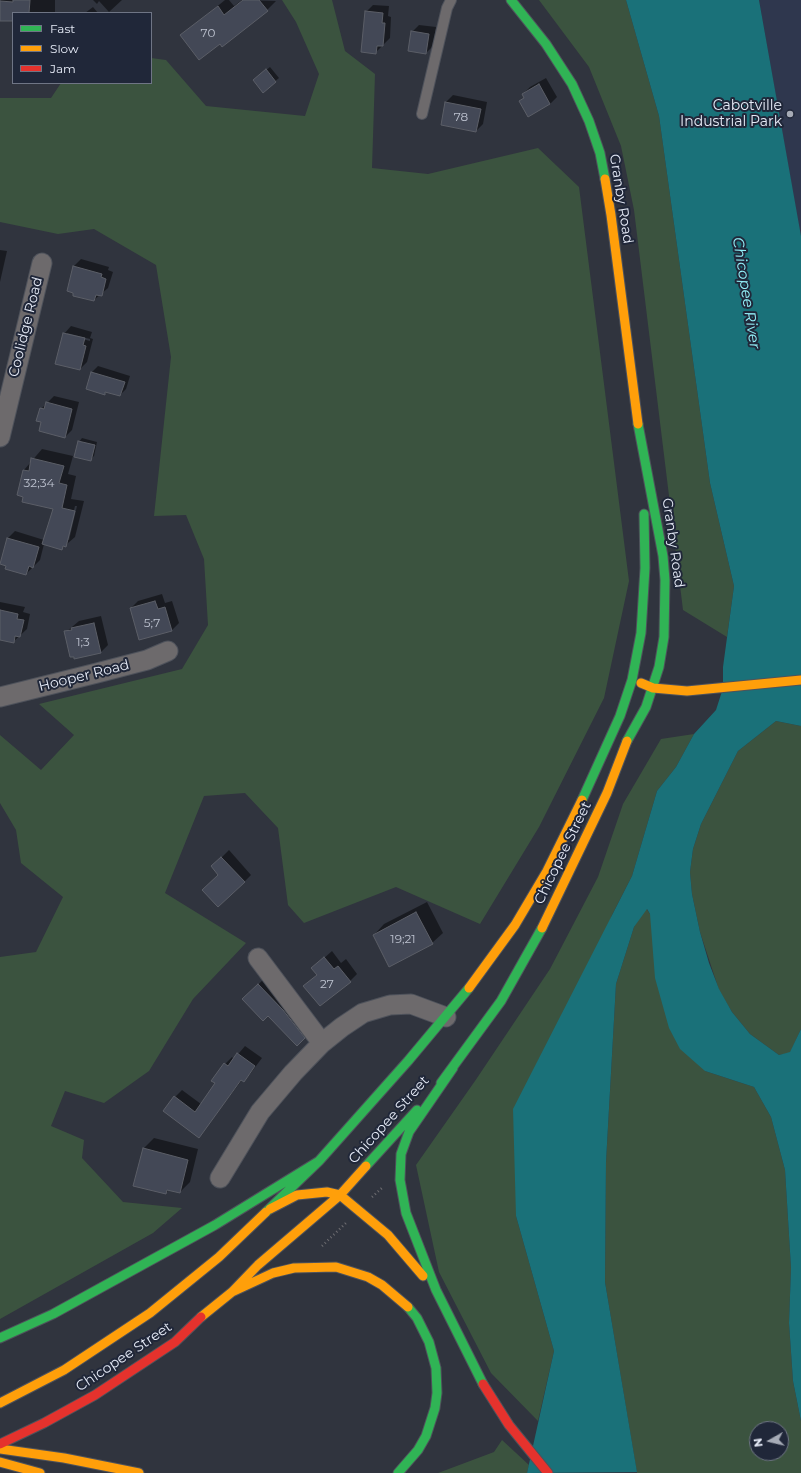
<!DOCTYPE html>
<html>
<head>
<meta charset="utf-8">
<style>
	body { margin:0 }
	#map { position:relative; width:801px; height:1473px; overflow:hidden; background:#30343e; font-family:Montserrat,sans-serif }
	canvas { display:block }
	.legend { position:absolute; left:12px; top:12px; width:140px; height:72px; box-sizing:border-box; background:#202739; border:1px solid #6f7585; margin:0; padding:5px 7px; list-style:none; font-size:12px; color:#e6ebf7 }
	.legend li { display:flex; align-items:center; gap:8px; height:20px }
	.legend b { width:20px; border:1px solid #6f7585 }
	.north { position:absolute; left:749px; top:1421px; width:40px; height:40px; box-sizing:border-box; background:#202739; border:1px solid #6f7585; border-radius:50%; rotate:262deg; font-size:11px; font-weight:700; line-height:16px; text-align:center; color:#e6ebf7 }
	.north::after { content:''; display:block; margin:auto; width:14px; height:18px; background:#a6abb6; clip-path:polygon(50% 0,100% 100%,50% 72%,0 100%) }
</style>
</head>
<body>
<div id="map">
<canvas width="801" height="1473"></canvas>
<ul class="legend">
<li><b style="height:5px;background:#30b455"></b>Fast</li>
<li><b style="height:5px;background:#ff9f0a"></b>Slow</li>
<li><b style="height:5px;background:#e5322d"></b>Jam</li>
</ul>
<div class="north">N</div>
</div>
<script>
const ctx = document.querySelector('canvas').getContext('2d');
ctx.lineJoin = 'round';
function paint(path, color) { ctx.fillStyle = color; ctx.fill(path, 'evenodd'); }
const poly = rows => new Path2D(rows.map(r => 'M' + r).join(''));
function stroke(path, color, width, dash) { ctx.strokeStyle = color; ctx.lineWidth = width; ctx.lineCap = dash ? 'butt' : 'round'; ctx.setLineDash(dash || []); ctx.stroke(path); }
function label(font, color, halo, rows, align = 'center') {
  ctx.font = font + ' Montserrat,sans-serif'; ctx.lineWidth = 4; ctx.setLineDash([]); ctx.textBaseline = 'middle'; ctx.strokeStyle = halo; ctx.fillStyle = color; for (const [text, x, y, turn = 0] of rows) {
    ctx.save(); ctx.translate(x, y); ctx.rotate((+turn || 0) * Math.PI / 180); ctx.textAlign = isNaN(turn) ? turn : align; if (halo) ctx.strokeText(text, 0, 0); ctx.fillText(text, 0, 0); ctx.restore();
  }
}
paint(poly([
	[759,0,801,0,801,236,799,228]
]), '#2f374e');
paint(poly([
	[282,0,332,0,345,51,375,74,372,168,428,174,538,148,579,187,629,581,604,698,539,827,480,924,396,887,304,923,288,905,278,828,245,793,204,796,165,893,246,943,193,999,149,1071,104,1103,65,1091,51,1126,84,1140,82,1158,123,1202,182,1208,153,1233,0,1319,0,957,36,952,63,897,21,863,16,830,0,803,0,735,41,770,74,735,39,704,182,669,208,625,204,559,186,515,154,516,171,357,156,265,94,229,58,234,0,222,0,98,51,98,61,83,151,83,151,58,166,60,206,106,305,116,319,74,296,22],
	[539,0,626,0,659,116,710,483,734,586,727,637,683,610,634,210,621,146,589,67],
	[776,721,801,726,801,1029,790,1053,779,1055,750,1034,732,1012,719,990,700,932,692,894,690,872,693,849,701,824,738,751],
	[694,734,676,767,657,791,632,876,612,915,516,1216,554,1351,538,1421,491,1373,439,1272,416,1165,475,1081,550,969,598,877,623,804,661,739],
	[646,908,650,914,705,1071,754,1087,771,1117,785,1170,791,1268,789,1323,793,1381,801,1421,801,1473,637,1473,605,1282,606,1162,616,984,634,927],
	[757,1429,781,1429,781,1453,757,1453],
	[502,1440,529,1465,527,1473,438,1473,494,1452]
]), '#3b533f');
paint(poly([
	[626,0,759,0,801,236,801,726,776,721,738,751,701,824,693,849,690,872,692,894,700,932,709,963,719,989,732,1012,750,1034,779,1055,790,1052,801,1029,801,1421,793,1381,789,1323,791,1268,785,1170,771,1117,754,1087,705,1071,680,1049,669,1028,655,978,650,914,647,909,634,927,616,984,606,1162,605,1282,637,1472,527,1473,554,1351,516,1216,513,1109,632,876,657,791,676,767,694,734,716,710,723,688,723,667,734,586,710,483,659,116]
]), '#1a7179');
paint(poly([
	[1,0,55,0,55,13,13,13,13,20,0,20],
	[93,0,122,0,109,12,99,1,97,4],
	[225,0,229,0,234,6,242,0,276,1,267,10,220,43,182,35],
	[373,5,389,6,388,16,391,17,390,38,376,52,366,12],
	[93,7,98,13,85,13],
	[419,25,436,27,433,46,426,53,412,32],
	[270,67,279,78,263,91,254,80],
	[546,78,557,97,550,104,520,102,525,97,523,94,530,87],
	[453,95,487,102,483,124,476,131,442,124,446,102],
	[0,250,7,251,0,282],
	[81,259,109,267,108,270,113,272,108,288,94,300,74,266],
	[71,326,92,332,90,338,93,339,87,362,80,369,64,334],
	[67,333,90,339,90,341,67,335],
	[98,366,130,376,126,389,120,395,107,391,104,394,92,372],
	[54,396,79,402,72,430,65,437,42,422,41,409],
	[82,438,97,442,94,456,90,460,79,442],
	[42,449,73,456,68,474,76,476,71,499,84,501,75,537,61,549,44,544,40,560,26,574,1,563,8,538,15,531,44,540,54,508,18,495,24,470],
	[75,506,77,506,69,540,67,540],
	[162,594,165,603,172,601,179,623,172,630,131,608,138,601],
	[0,602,25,607,23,612,30,614,27,629,13,642,0,639],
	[101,616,108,645,101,652,74,655,66,632,79,621],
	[229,850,251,875,244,882,219,875,219,860],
	[427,902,443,933,432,943,374,935,384,924],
	[332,951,341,963,346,959,357,974,350,981,305,986,318,974,313,968],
	[265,978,311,1031,297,1044,268,1014,243,999],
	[245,1046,262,1058,250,1074,243,1081,242,1080,199,1136,175,1097,182,1090,201,1104,216,1083,225,1064,232,1057,234,1059],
	[154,1138,198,1149,190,1182,180,1192,169,1190,166,1193,143,1149]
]), '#0007');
const building = poly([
	[13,0,30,0,29,13,13,13,13,21,0,21,0,1,13,2,13,0],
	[243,0,259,0,268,11,222,47,220,44,199,60,180,35,218,6,224,15,243,0],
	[365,11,383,13,382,23,385,23,383,46,377,46,376,54,361,52,365,11],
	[411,31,429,34,426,54,408,51,411,31],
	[266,69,276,82,263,93,253,80,266,69],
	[539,84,550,104,528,117,519,101,524,98,522,94,539,84],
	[445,102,481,109,476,132,441,125,445,102],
	[73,266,102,274,101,277,106,279,102,296,96,295,94,301,73,296,73,293,67,291,73,266],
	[63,333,85,338,83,345,86,346,80,370,55,364,63,333],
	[91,372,125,382,120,396,105,392,105,395,86,389,91,372],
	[46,402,72,409,65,438,39,431,41,422,36,421,40,408,44,409,46,402],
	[78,441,95,445,91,461,74,457,78,441],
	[31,458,64,466,59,483,67,485,62,508,75,511,66,547,63,546,62,550,42,544,53,509,22,502,23,497,17,495,23,470,29,471,31,458],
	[7,538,39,547,33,568,29,566,26,575,5,569,6,566,0,564,7,538],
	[155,601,158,609,165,607,172,631,139,640,130,608,155,601],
	[0,610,18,614,17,619,24,620,20,637,15,636,14,643,0,640,0,610],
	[94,623,101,653,74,659,74,657,70,657,64,631,72,630,71,628,94,623],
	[221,857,245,882,218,907,202,890,218,875,211,866,221,857],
	[416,912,433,944,389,967,373,935,416,912],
	[324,957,334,969,338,966,351,982,320,1006,303,986,317,975,311,968,324,957],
	[258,984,283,1010,305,1038,297,1046,268,1016,263,1021,242,999,258,984],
	[237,1053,255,1066,244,1082,241,1080,199,1138,163,1111,174,1096,195,1112,215,1083,211,1081,224,1063,228,1066,237,1053],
	[143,1148,188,1160,180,1193,167,1190,166,1194,133,1186,143,1148]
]);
paint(building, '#434856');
stroke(building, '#5b5e67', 1);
const lane = poly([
	[422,114,447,8,451,0]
]);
const street = poly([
	[0,437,42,263],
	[0,697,97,673,147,660,168,651],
	[258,958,322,1043],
	[220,1178,260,1112,293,1073,322,1043,342,1027,363,1013,390,1005,411,1004,446,1017]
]);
const fast = poly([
	[511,0,546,44,572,84,589,121,600,153,605,179],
	[627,741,646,707,659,667,664,637,665,580,663,556,638,424],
	[582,800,620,716,632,680,641,633,645,568,644,514],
	[453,1068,409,1132,401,1154,400,1180,406,1213,436,1290,483,1384],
	[441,1083,501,1001,542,928],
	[366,1166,417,1110],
	[266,1212,319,1161,408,1061,469,988],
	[0,1338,53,1314,215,1225,319,1161],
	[398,1473,418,1450,426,1436,435,1408,437,1393,436,1368,429,1342,417,1318,408,1307]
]);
const slow = poly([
	[605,179,611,215,638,424],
	[641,683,653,688,687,691,801,680],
	[542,928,607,793,627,741],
	[469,988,515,925,547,871,582,800],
	[270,1209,297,1195,327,1192,340,1195,388,1235,423,1276],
	[232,1292,273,1273,294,1268,336,1267,368,1277,382,1285,408,1307],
	[201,1317,232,1292,258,1265,340,1195,366,1166],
	[0,1403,64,1370,150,1313,219,1257,266,1212],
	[0,1449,64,1458,139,1473],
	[0,1462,40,1473]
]);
const jam = poly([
	[483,1384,509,1425,548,1473],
	[0,1444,44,1423,95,1395,175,1342,201,1317]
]);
stroke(lane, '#4e525b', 12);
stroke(street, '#4e525b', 21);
stroke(fast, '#4e525b', 11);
stroke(slow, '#4e525b', 11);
stroke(jam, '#4e525b', 11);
stroke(poly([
	[372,1197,382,1188],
	[322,1246,346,1223]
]), '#6e6d71', 2.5, [1, 3]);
stroke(lane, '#6d6a6c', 10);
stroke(street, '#6d6a6c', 19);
stroke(fast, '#30b455', 9);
stroke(slow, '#ff9f0a', 9);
stroke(jam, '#e5322d', 9);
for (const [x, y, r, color] of [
	[790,114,4,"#a6abb6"]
]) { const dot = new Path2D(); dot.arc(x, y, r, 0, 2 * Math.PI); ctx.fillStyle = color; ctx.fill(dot); stroke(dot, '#202739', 1.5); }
label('12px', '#bdc2cf', null, [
	["70",208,33],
	["78",461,117],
	["32;34",39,483],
	["5;7",152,623],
	["1;3",83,642],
	["19;21",403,939],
	["27",327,984]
]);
label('14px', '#e6ebf7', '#202739', [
	["Cabotville",782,106],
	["Industrial Park",782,122]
], 'right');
label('14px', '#e6ebf7', '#202739', [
	["Granby Road",621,199,81],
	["Coolidge Road",26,327,-76],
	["Granby Road",673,543,82],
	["Hooper Road",84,676,-14],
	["Chicopee Street",563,853,-64],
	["Chicopee Street",389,1120,-48],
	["Chicopee Street",124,1357,-34]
]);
label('italic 15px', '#93f1f9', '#202739', [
	["Chicopee River",746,293,81]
]);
</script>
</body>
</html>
